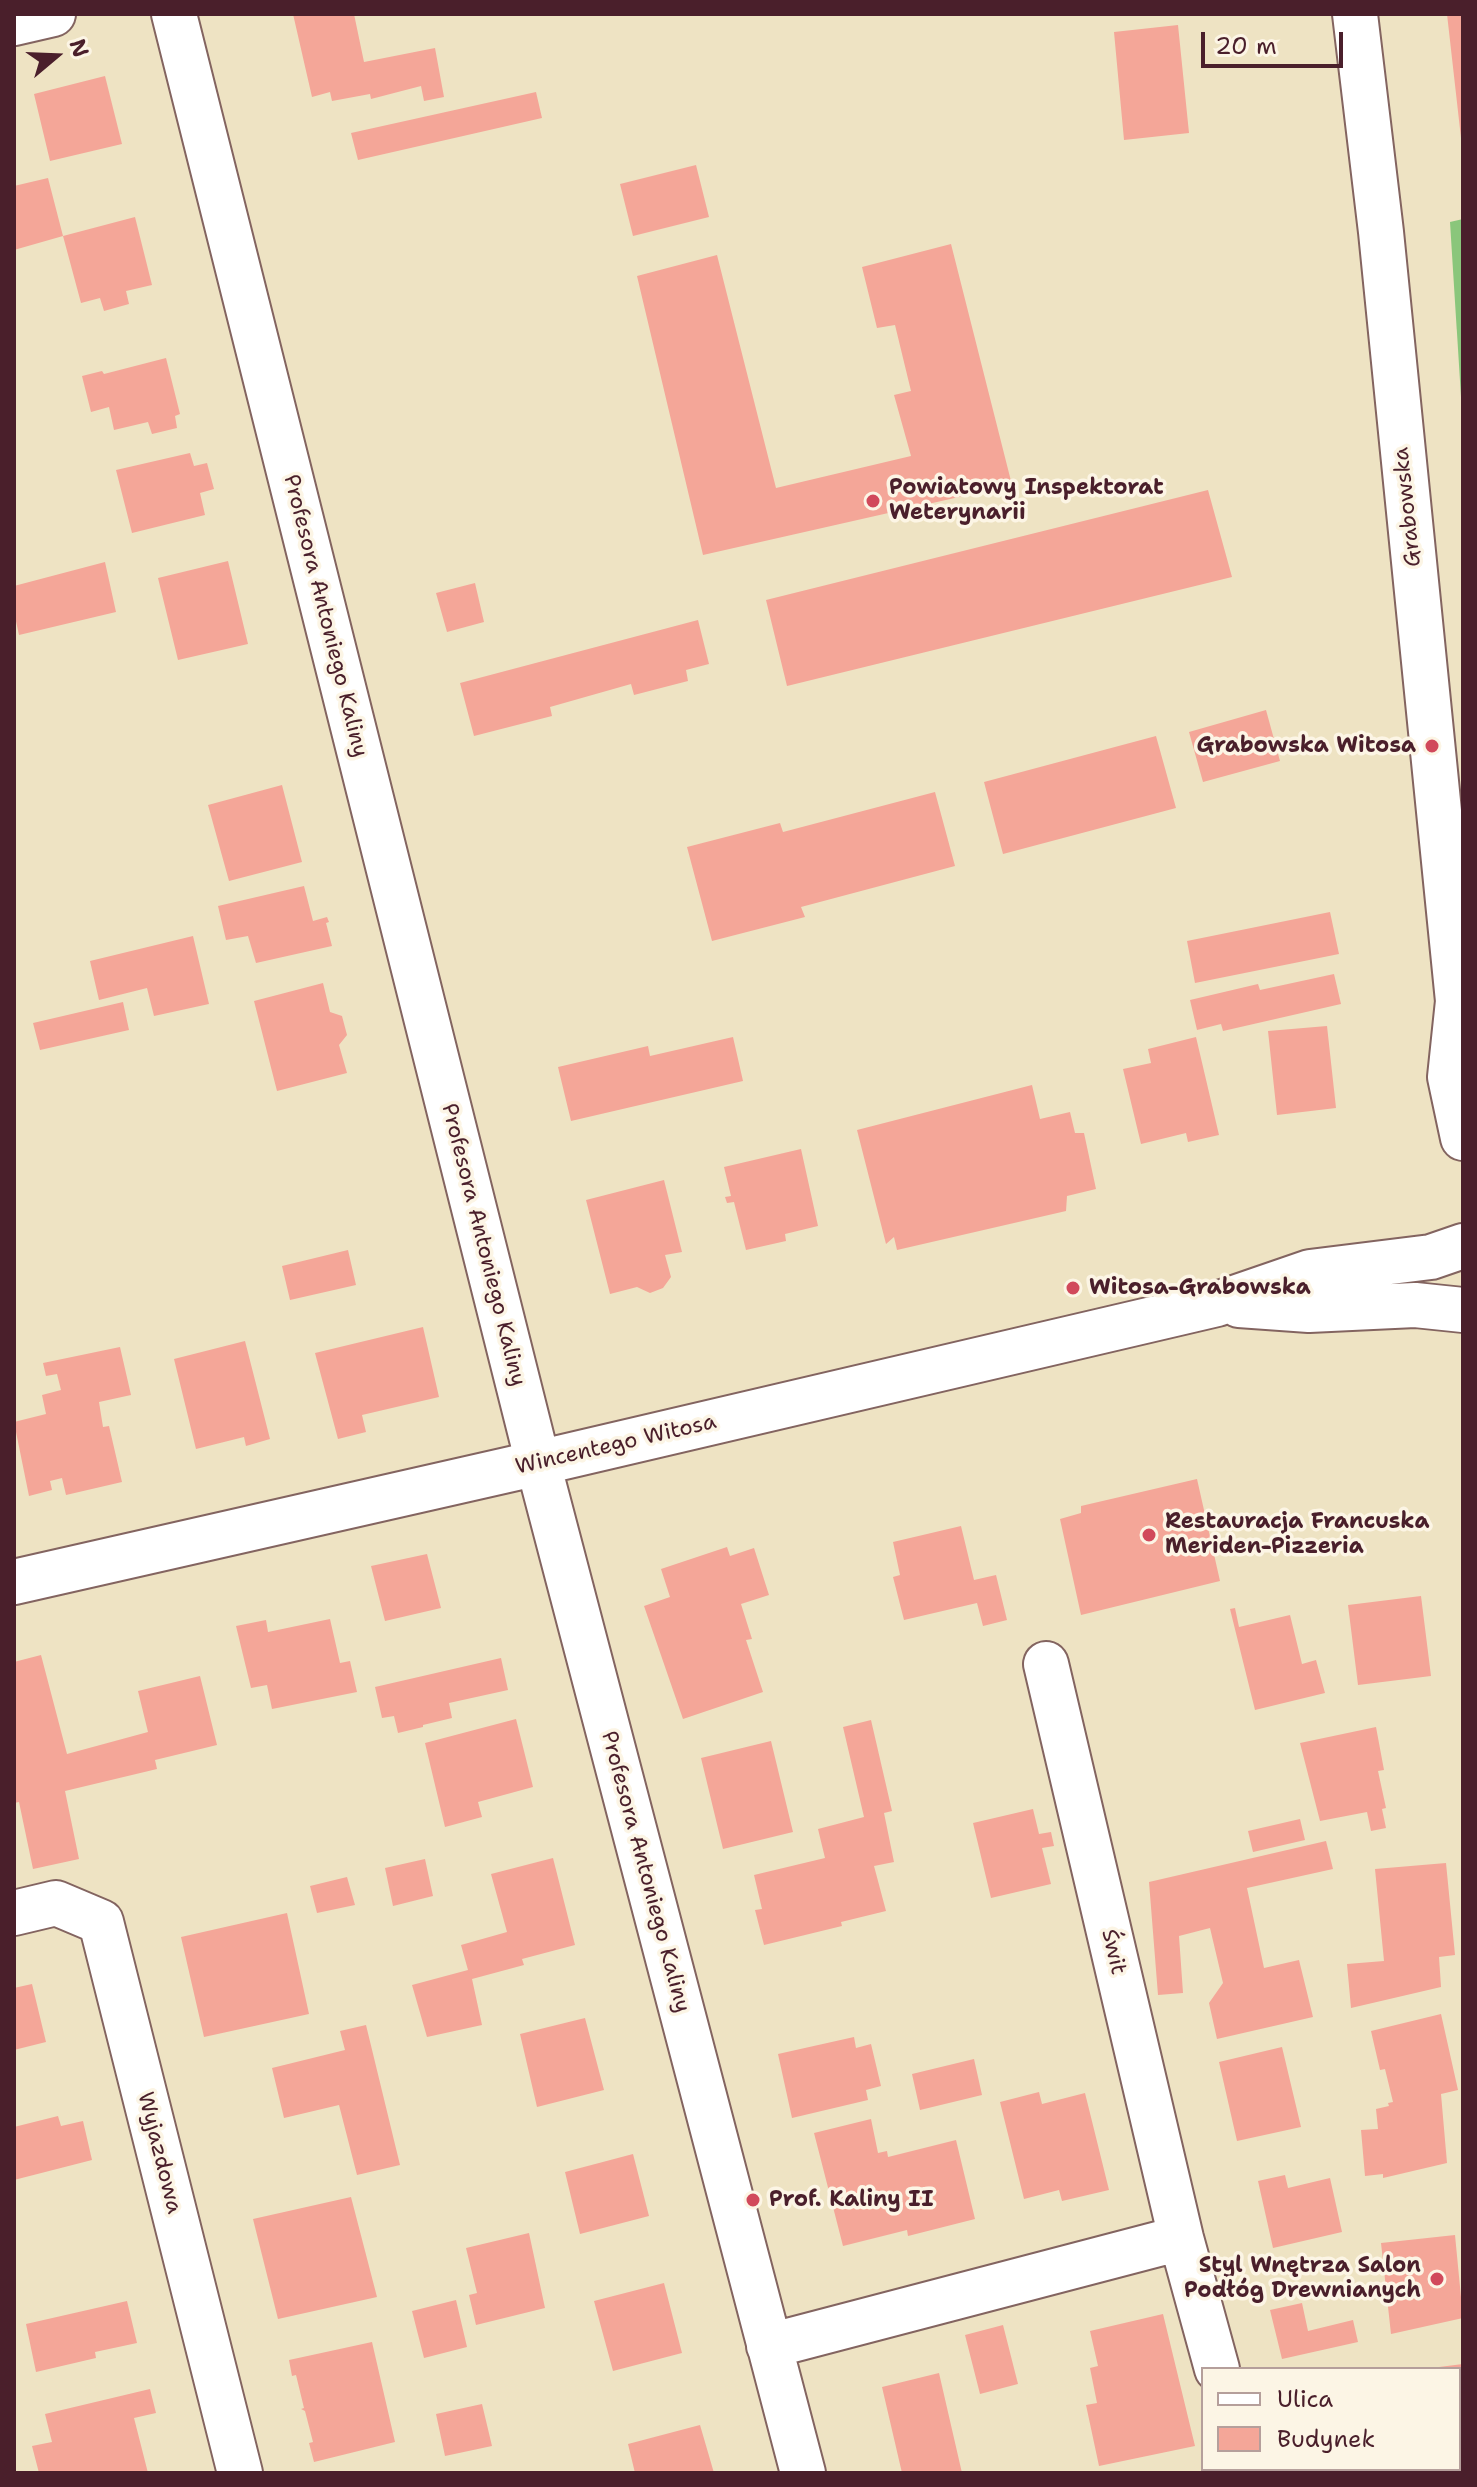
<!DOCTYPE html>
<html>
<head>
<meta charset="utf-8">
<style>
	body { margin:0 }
	#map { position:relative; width:1477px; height:2487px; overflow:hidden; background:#eee3c3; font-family:"Shantell Sans",sans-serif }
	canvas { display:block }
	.frame { position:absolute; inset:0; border:16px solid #4a1f2b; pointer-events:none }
	.legend { position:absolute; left:1201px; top:2367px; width:260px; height:104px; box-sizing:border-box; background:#fcf5e5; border:2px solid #b59f9b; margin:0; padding:10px 14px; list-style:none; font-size:24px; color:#4a1f2b }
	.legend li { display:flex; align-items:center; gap:16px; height:40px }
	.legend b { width:40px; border:2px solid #b59f9b }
	.north { position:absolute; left:16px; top:16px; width:80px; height:80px; -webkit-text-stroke:6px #fcf5e5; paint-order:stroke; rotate:71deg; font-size:22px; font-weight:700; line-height:32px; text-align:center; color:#4a1f2b }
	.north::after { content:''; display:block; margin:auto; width:28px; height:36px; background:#4a1f2b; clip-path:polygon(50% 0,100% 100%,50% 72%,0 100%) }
	.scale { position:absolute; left:1201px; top:32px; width:142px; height:36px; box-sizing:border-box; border:4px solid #4a1f2b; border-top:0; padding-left:10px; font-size:24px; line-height:28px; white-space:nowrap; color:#4a1f2b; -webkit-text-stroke:6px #fcf5e5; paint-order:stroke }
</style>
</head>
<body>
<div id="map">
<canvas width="1477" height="2487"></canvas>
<div class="frame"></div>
<ul class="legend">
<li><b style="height:10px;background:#fff"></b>Ulica</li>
<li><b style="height:22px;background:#f4a698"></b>Budynek</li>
</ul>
<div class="north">N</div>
<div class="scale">20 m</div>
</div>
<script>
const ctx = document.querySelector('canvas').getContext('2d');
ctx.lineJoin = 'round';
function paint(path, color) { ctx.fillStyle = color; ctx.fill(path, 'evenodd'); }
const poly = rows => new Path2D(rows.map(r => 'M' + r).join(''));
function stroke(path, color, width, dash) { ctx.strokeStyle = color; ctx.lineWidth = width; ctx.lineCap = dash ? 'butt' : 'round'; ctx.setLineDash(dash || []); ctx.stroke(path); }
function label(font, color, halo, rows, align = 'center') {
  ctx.font = font + ' "Shantell Sans",sans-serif'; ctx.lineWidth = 7; ctx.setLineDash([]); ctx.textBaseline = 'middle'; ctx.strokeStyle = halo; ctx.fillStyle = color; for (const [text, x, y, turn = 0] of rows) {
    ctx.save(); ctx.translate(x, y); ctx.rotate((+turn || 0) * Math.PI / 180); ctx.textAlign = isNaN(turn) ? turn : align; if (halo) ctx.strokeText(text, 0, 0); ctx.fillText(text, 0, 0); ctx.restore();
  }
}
paint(poly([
	[1463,219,1463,429,1450,222]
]), '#8ac67b');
paint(poly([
	[293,14,354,14,364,62,435,48,444,97,424,101,421,86,371,99,370,94,332,101,330,92,312,97],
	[1447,14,1463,14,1463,138,1461,138],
	[1178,25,1189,133,1124,140,1114,32],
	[105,76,122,144,50,161,34,94],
	[536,92,542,118,358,160,351,133],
	[696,165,709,217,633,236,620,184],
	[48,178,63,236,14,250,14,186],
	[135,217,152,285,126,291,129,304,104,311,100,298,81,303,63,236],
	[951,244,1012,485,703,555,637,276,717,255,776,488,911,456,894,395,911,391,895,325,877,328,862,267],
	[166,358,180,414,175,416,177,428,152,434,148,422,114,430,109,407,91,412,82,376,102,371,104,374],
	[190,453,194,466,207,463,214,489,200,493,205,515,132,533,116,470],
	[1208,490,1232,577,787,686,766,600],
	[228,561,248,644,178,660,158,578],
	[105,562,116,612,19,635,14,612,14,586],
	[475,583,484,622,447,632,436,593],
	[698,620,709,664,686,670,688,681,634,695,631,684,550,707,552,716,474,736,460,683],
	[1266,710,1280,761,1203,782,1189,732],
	[1156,736,1176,808,1003,854,984,782],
	[282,785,302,862,229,881,208,805],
	[935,792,955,866,801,907,805,917,712,941,687,847,780,823,783,832],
	[304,886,313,921,327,917,329,922,326,923,332,946,256,963,248,936,226,940,218,906],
	[1330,912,1339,954,1195,983,1187,941],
	[193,936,209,1004,154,1016,147,988,99,1000,90,961],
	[1334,974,1341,1004,1223,1031,1221,1024,1197,1030,1190,1000,1258,984,1260,990],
	[323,983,330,1012,342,1016,347,1035,339,1045,347,1073,277,1091,254,1001],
	[123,1002,129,1030,40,1050,33,1023],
	[1327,1026,1336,1108,1277,1115,1268,1031],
	[733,1037,743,1081,571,1121,558,1067,648,1046,650,1056],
	[1196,1037,1219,1135,1188,1142,1186,1133,1141,1144,1123,1069,1151,1063,1148,1049],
	[1032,1085,1040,1119,1070,1112,1075,1133,1084,1133,1096,1189,1067,1196,1066,1211,897,1250,894,1237,886,1244,857,1130],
	[801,1149,818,1226,785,1234,786,1241,746,1250,734,1202,727,1203,725,1197,731,1196,724,1167],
	[664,1180,682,1252,665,1255,671,1277,663,1288,650,1293,637,1287,610,1294,586,1200],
	[348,1250,356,1285,290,1300,282,1266],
	[423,1327,439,1397,362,1415,366,1432,338,1439,315,1353],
	[245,1341,270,1439,246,1446,244,1437,196,1449,174,1359],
	[120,1347,131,1395,99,1402,103,1427,109,1426,122,1482,66,1495,62,1478,50,1481,52,1490,29,1496,14,1422,46,1414,42,1395,61,1390,57,1374,46,1376,43,1363],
	[1197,1479,1220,1581,1081,1615,1060,1519,1081,1513,1081,1506],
	[961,1526,974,1580,996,1575,1007,1620,983,1626,977,1603,904,1620,893,1577,900,1575,893,1542],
	[727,1547,730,1556,754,1548,769,1595,741,1604,752,1639,746,1640,763,1692,683,1719,644,1606,670,1597,661,1569],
	[427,1554,441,1608,385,1621,371,1566],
	[1421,1596,1431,1676,1358,1685,1348,1605],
	[1235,1608,1239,1627,1290,1615,1302,1664,1316,1660,1325,1693,1255,1710,1230,1609],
	[330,1619,340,1663,350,1661,357,1692,272,1709,267,1685,251,1688,236,1626,266,1620,268,1632],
	[41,1655,67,1754,148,1732,138,1691,200,1676,217,1745,155,1760,157,1769,65,1791,79,1859,33,1869,19,1802,14,1803,14,1662],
	[501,1658,508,1690,449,1703,452,1718,423,1725,423,1727,398,1733,394,1716,382,1718,375,1687],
	[516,1719,533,1787,478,1802,482,1817,445,1827,425,1743],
	[871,1720,892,1811,884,1813,894,1862,874,1866,886,1911,841,1922,842,1926,764,1945,755,1910,762,1909,754,1875,825,1858,818,1829,864,1817,843,1727],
	[1376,1727,1384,1770,1378,1771,1386,1808,1382,1809,1386,1828,1371,1831,1367,1812,1320,1821,1300,1743],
	[771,1741,793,1832,723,1849,701,1758],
	[1033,1809,1039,1834,1051,1832,1054,1846,1042,1848,1051,1884,991,1898,973,1823],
	[1300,1819,1305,1840,1253,1852,1248,1831],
	[1326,1841,1333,1869,1247,1888,1264,1968,1299,1960,1313,2017,1217,2039,1209,2003,1223,1983,1210,1928,1179,1936,1183,1993,1158,1995,1149,1882],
	[553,1858,575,1945,522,1959,524,1965,472,1979,482,2025,427,2037,412,1985,468,1970,461,1945,507,1932,491,1874],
	[425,1859,433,1896,393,1906,385,1868],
	[1446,1863,1455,1955,1439,1957,1441,1987,1351,2008,1347,1964,1384,1961,1375,1869],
	[347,1877,355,1905,317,1913,310,1886],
	[287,1913,309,2014,204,2037,181,1937],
	[32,1984,46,2042,14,2050,14,1988],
	[1441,2014,1458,2090,1441,2094,1447,2163,1383,2178,1383,2174,1365,2176,1361,2130,1378,2129,1376,2109,1389,2106,1388,2103,1393,2102,1385,2069,1380,2070,1371,2031],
	[585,2018,604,2090,537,2107,520,2034],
	[366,2025,400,2165,357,2175,339,2105,284,2118,272,2068,345,2050,340,2031],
	[854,2037,856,2048,871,2044,881,2086,866,2090,868,2100,792,2118,778,2054],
	[1282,2047,1301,2127,1237,2141,1219,2062],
	[974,2059,982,2095,920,2110,912,2074],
	[1039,2092,1042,2104,1085,2093,1109,2190,1062,2201,1059,2190,1024,2199,1000,2102],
	[58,2116,61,2126,83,2121,92,2160,14,2180,14,2127],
	[871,2119,878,2153,887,2151,888,2157,956,2140,975,2219,908,2236,907,2230,843,2246,814,2133],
	[633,2154,649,2216,580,2234,565,2172],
	[1285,2175,1288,2188,1330,2178,1342,2232,1273,2248,1258,2181],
	[351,2197,377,2297,278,2319,253,2219],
	[529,2233,545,2308,476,2325,469,2295,477,2293,466,2248],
	[1455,2235,1463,2318,1391,2334,1381,2243],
	[664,2283,682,2353,613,2371,594,2301],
	[456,2300,467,2347,424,2358,412,2311],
	[127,2301,137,2343,95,2352,96,2358,36,2372,26,2324],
	[1302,2303,1308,2331,1353,2320,1358,2342,1282,2359,1270,2310],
	[1163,2314,1195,2446,1099,2466,1086,2405,1097,2403,1090,2368,1098,2366,1090,2331],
	[1003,2325,1018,2384,980,2394,965,2335],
	[372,2342,395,2442,314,2462,309,2443,313,2442,305,2411,301,2409,304,2408,296,2375,292,2376,289,2360],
	[1463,2364,1463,2443,1459,2444,1459,2369,1439,2369,1439,2367],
	[939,2373,962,2473,902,2473,882,2387],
	[150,2389,156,2413,134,2418,148,2473,39,2473,32,2446,52,2442,45,2414],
	[482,2404,492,2446,445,2456,436,2414],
	[700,2425,714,2473,635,2473,628,2444],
	[1319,2469,1354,2469,1355,2473,1320,2473]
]), '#f4a698');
const minor = poly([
	[174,14,538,1463,803,2473],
	[1355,14,1381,232,1458,1001,1450,1077,1463,1138],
	[14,23,53,14],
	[1239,1305,1309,1310,1415,1305,1463,1310],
	[14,1582,538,1463,1217,1304,1310,1272,1431,1257,1463,1246],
	[1046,1664,1181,2238,1217,2369],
	[14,1913,56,1903,101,1922,240,2473],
	[769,2346,1181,2238],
	[1245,2469,1246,2473]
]);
stroke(minor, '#836460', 48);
stroke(minor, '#fff', 44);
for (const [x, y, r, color] of [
	[873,501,8,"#d1495b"],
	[1432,746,8,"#d1495b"],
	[1073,1288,8,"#d1495b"],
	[1149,1535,8,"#d1495b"],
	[753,2200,8,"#d1495b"],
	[1437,2279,8,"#d1495b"]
]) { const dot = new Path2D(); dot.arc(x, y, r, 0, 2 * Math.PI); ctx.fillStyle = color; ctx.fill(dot); stroke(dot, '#fcf5e5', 3); }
label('bold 22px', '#4a1f2b', '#fcf5e5', [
	["Powiatowy Inspektorat",889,488],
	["Weterynarii",889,513],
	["Grabowska Witosa",1416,746,"right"],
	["Witosa-Grabowska",1089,1288],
	["Restauracja Francuska",1165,1522],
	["Meriden-Pizzeria",1165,1547],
	["Prof. Kaliny II",769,2200],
	["Styl Wnętrza Salon",1421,2266,"right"],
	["Podłóg Drewnianych",1421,2291,"right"]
], 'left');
label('22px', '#4a1f2b', '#fcf5e5', [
	["Grabowska",1408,507,-96],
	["Profesora Antoniego Kaliny",325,616,76],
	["Profesora Antoniego Kaliny",483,1245,76],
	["Wincentego Witosa",616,1445,-13],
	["Profesora Antoniego Kaliny",645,1872,75],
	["Świt",1113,1952,77],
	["Wyjazdowa",159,2153,76]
]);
</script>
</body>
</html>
